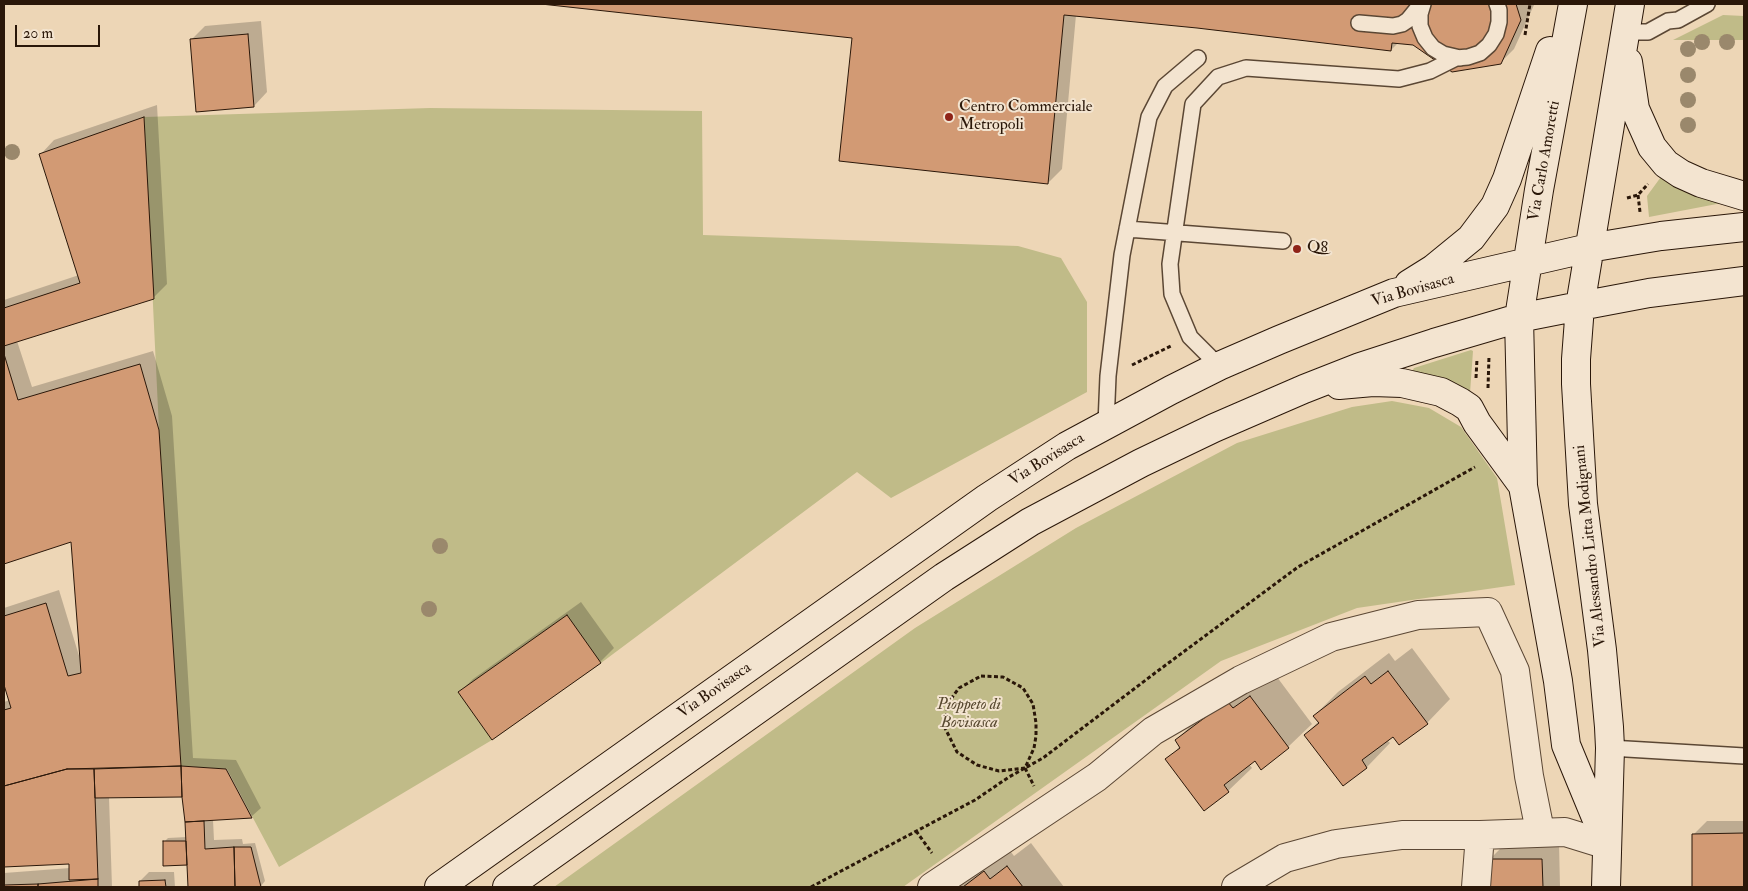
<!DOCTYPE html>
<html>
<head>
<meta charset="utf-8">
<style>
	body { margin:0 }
	#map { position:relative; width:1748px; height:891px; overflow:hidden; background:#edd6b6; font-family:"IM FELL Double Pica",serif }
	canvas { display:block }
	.frame { position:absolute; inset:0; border:5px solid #2a1709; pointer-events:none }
	.scale { position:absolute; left:15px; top:25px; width:85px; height:22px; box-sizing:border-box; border:2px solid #2a1709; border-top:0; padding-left:6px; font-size:15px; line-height:18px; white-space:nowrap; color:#2a1709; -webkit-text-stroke:4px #f3e4d0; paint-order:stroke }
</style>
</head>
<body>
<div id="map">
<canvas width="1748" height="891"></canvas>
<div class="frame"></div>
<div class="scale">20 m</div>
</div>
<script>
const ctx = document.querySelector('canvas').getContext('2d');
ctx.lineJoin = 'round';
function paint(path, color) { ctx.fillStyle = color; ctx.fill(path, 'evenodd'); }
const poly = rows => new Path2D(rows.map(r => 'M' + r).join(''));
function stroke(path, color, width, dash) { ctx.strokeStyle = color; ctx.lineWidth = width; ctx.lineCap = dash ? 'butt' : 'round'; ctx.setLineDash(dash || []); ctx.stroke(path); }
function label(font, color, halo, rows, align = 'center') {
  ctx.font = font + ' "IM FELL Double Pica",serif'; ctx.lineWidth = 4; ctx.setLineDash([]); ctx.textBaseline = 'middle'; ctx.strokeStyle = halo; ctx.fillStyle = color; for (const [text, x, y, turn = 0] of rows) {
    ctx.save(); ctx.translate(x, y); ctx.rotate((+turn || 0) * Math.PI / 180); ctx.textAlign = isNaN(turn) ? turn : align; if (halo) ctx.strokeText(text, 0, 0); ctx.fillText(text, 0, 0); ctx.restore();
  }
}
paint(poly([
	[1723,15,1744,16,1744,40,1673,40],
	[430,108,702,111,703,235,1018,246,1061,258,1087,302,1087,392,891,498,857,472,601,663,492,740,279,867,227,769,181,766,159,430,144,117],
	[1666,170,1722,203,1649,217,1647,196],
	[1471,350,1473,351,1470,393,1412,372,1414,368],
	[1392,401,1429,408,1461,427,1497,478,1515,585,1357,608,1221,661,903,887,554,887,915,628,1076,528,1237,443,1352,407]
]), '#c0bb88');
paint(poly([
	[552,4,1533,4,1534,5,1514,49,1500,63,1414,44,1398,43,1391,50,1197,27,1076,15,1062,169,1048,183,854,37],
	[261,21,267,92,254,106,191,40,205,26],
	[157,105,167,284,153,298,17,341,32,387,153,351,172,416,193,758,236,760,261,808,252,816,213,820,214,840,242,839,243,844,255,843,265,881,261,886,244,887,189,887,188,862,164,842,168,838,187,837,183,796,109,797,112,887,4,887,4,873,70,868,70,863,4,866,4,702,10,700,4,681,4,608,59,590,80,659,72,541,4,563,4,300,79,275,41,154,54,140],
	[581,602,614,648,600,662,460,692,473,679],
	[1412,648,1450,699,1427,723,1393,735,1387,740,1390,743,1367,767,1343,785,1305,735,1319,721,1314,716,1338,692,1389,653,1395,661],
	[1274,673,1312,724,1288,747,1255,760,1249,764,1252,768,1228,791,1205,809,1167,760,1180,746,1176,740,1200,717],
	[1707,821,1744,821,1744,887,1694,887,1693,835],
	[1507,842,1559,842,1560,887,1489,887,1489,860],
	[1031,843,1064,887,957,887,1008,848,1014,856],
	[149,872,174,872,175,887,140,887,140,881]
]), '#0003');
const building = poly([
	[541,4,1516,4,1521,20,1501,64,1452,72,1413,45,1392,43,1391,51,1197,28,1064,15,1048,184,839,161,852,38,541,4],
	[248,34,254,107,196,112,190,39,248,34],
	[144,117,154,299,4,346,4,308,80,283,39,154,144,117],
	[4,354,18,400,140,364,159,430,181,766,67,769,4,786,4,710,11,708,4,685,4,616,46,603,68,676,81,673,71,542,4,564,4,354],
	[567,615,601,663,492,740,458,692,567,615],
	[1388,671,1428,724,1399,745,1393,737,1362,760,1367,768,1343,786,1304,735,1319,723,1313,716,1365,676,1371,684,1388,671],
	[1250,696,1289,748,1261,770,1255,761,1224,785,1229,792,1204,811,1165,759,1180,748,1175,740,1227,701,1233,708,1250,696],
	[181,766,182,797,95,798,94,769,181,766],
	[181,766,226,769,252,818,185,822,182,797,181,766],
	[67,769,94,769,98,879,69,880,69,864,4,867,4,786,67,769],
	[204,821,205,849,234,847,235,887,188,887,185,822,204,821],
	[1744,833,1744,887,1692,887,1692,834,1744,833],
	[163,841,186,841,187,865,163,866,163,841],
	[234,847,251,847,261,887,235,887,234,847],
	[1488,859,1542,859,1543,887,1488,887,1488,859],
	[1007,866,1023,887,963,887,984,871,990,879,1007,866],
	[98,879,98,887,38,887,38,884,98,879],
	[165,880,166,887,139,887,139,881,165,880],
	[38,884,38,887,4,887,4,885,38,884]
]);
paint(building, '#d29a74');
stroke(building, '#2a1709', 1);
const lane = poly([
	[1423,4,1420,14,1420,26,1425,38,1433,48,1443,54,1460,58],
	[1359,23,1393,26,1402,24,1408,20,1421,4],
	[1626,32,1648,32,1668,21,1678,20,1707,4],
	[1127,229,1283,241],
	[1219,366,1190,337,1172,294,1170,264,1193,104,1218,77,1246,68,1399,79,1430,71,1456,58,1468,57,1480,53,1489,45,1496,34,1499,22,1499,10,1497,4],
	[1106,424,1108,376,1122,255,1149,117,1165,86,1198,58],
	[1610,748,1744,756]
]);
const street = poly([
	[932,887,1097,777,1153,731,1241,680,1331,637,1418,615,1488,612,1515,671,1529,776,1540,831],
	[1236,887,1285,858,1336,844,1402,835,1480,835,1565,832,1607,845],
	[1476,887,1480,835]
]);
const secondary = poly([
	[1573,4,1539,190,1519,318,1523,486,1558,681,1566,745,1604,837],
	[1628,62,1635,109,1652,147,1666,164,1681,174,1701,183,1744,196],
	[1409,284,1433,269,1471,238,1495,206,1507,179,1550,51],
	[1339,385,1373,382,1402,383,1441,392,1460,402,1469,408,1477,423,1523,486],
	[439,887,987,498,1067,446,1171,390,1219,366,1279,340,1394,293,1589,248,1661,236,1744,227],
	[507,887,944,577,1030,522,1141,463,1214,428,1304,389,1360,367,1434,343,1519,318,1580,306,1649,293,1744,281],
	[1606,887,1610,748,1609,727,1602,650,1583,504,1576,384,1576,359,1580,306,1630,4]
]);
stroke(lane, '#5b4734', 18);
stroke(street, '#5b4734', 30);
stroke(secondary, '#2a1709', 30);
stroke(poly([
	[1525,35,1530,4],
	[1638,195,1640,212],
	[1627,198,1638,195,1648,184],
	[1132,365,1171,346],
	[1476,378,1477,359],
	[1488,388,1489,356],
	[981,676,1003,677,1023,688,1033,704,1036,723,1036,736,1034,748,1025,768,999,771,977,765,957,752,945,728,948,703,959,688,981,676],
	[1025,768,1034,786],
	[916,831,932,853],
	[811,887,975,800,1009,777,1043,758,1155,673,1298,567,1475,467]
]), '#2a1709', 3, [4, 2.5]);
stroke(lane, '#f3e4d0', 15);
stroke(street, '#f3e4d0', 28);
stroke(secondary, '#f3e4d0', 28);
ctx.fillStyle = '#9a886c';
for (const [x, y] of [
	[1702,42],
	[1727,42],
	[1688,49],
	[1688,75],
	[1688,100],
	[1688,125],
	[12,152],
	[440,546],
	[429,609]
]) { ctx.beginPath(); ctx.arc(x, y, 8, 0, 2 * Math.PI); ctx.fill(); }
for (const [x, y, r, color] of [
	[949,117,5,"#8f2418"],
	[1297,249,5,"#8f2418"]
]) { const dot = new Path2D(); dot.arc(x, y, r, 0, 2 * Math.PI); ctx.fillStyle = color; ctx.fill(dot); stroke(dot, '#f3e4d0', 2); }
label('16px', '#2a1709', '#f3e4d0', [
	["Centro Commerciale",959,108],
	["Metropoli",959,126],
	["Q8",1307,249]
], 'left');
label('16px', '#2a1709', '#f3e4d0', [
	["Via Carlo Amoretti",1545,161,-80],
	["Via Bovisasca",1413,291,-16],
	["Via Bovisasca",1047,460,-32],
	["Via Alessandro Litta Modignani",1591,546,-96],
	["Via Bovisasca",715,691,-35]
]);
label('italic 16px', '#57482f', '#f3e4d0', [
	["Pioppeto di",969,706],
	["Bovisasca",969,724]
]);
</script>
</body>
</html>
